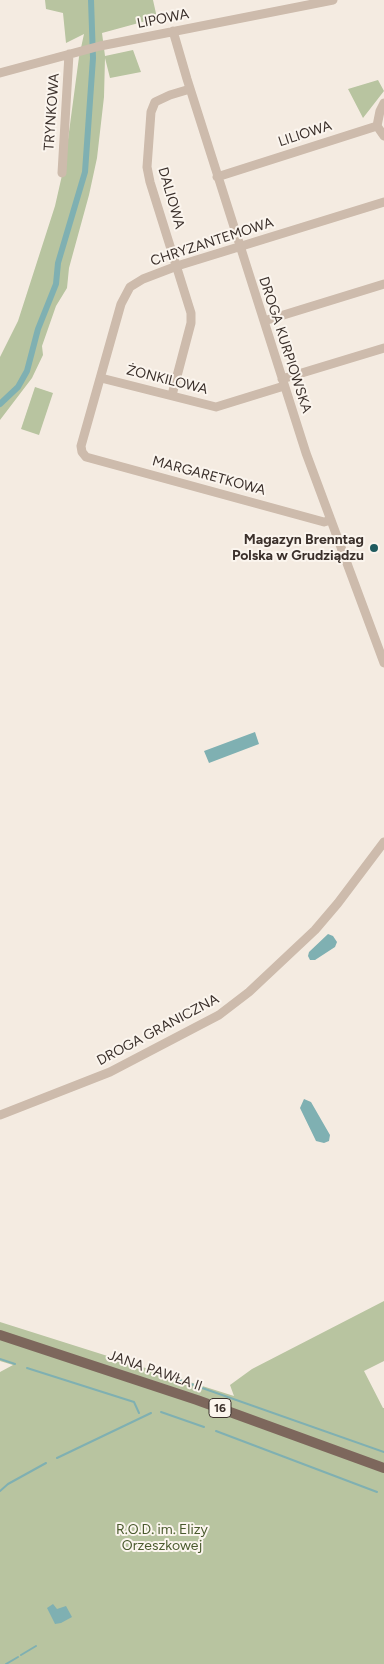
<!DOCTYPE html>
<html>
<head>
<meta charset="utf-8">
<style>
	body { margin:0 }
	canvas { display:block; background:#f4ebe1 }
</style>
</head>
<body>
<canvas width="384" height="1664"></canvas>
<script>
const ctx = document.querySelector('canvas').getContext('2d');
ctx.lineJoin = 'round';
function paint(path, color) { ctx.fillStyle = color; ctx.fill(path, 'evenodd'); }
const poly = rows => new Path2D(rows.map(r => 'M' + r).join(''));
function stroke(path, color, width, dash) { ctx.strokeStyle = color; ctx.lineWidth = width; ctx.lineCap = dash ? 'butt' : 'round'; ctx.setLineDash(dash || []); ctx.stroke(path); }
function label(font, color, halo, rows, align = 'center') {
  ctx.font = font + ' Figtree,sans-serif'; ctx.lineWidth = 4; ctx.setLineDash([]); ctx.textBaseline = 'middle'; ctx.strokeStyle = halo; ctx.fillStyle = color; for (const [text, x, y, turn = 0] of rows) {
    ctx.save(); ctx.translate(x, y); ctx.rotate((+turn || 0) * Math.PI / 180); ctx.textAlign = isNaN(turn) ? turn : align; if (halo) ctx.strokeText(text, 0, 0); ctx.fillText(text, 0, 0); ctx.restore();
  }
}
paint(poly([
	[45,0,153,0,157,18,102,33,105,56,133,50,141,72,110,78,105,58,104,97,97,158,89,195,69,268,67,288,56,306,42,346,43,355,32,378,0,420,0,357,18,321,55,206,65,162,79,57,84,34,66,43,63,13,46,9],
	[378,80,384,91,363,118,348,89],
	[35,387,53,393,39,435,21,429],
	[384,1301,384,1361,364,1371,383,1408,384,1408,384,1664,0,1664,0,1372,13,1365,0,1361,0,1322,234,1396,230,1385,252,1369]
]), '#b8c4a0');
paint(poly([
	[255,732,259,744,209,763,204,751],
	[328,934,333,936,337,942,335,947,315,960,310,960,308,956,309,952],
	[304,1099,311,1102,330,1135,329,1141,324,1143,316,1141,300,1108],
	[53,1604,57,1609,66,1606,72,1617,61,1623,55,1624,47,1608]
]), '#7fb0b2');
stroke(poly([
	[0,1359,15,1364],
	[27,1368,134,1402,139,1413],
	[171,1377,384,1452],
	[161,1412,204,1427],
	[216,1431,377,1492],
	[57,1458,151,1413],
	[0,1491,8,1484,46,1463],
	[21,1655,36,1646],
	[6,1664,18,1657]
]), '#7fb0b2', 2);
stroke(poly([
	[0,404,18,387,27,371,38,329,56,284,58,263,85,172,93,58,91,0]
]), '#7fb0b2', 6);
stroke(poly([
	[173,31,187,79,306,453,384,663],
	[0,73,100,46,333,0],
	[377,126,380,111,384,103],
	[377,126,384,136],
	[62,173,69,54],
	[217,177,377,126],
	[264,321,384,284],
	[101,378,216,407,284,386],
	[282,379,384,348],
	[172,395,191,323,191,313,150,182,147,167,151,112,155,102,170,95,190,89],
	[331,520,324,522,86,457,82,452,81,446,121,304,130,287,143,279,177,266,384,202],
	[0,1115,110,1072,219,1015,249,992,315,930,338,903,384,842]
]), '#cdbbac', 9);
stroke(poly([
	[0,1335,197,1400,384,1468]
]), '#7d675c', 10);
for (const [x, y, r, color] of [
	[374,548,5,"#1f5a5e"]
]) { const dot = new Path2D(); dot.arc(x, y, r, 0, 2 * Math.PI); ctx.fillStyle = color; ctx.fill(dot); stroke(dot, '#fbf5ee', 2); }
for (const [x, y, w] of [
	[220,1408,22]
]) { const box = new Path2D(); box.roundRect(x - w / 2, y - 9.5, w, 19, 4); ctx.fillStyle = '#fbf5ee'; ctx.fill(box); stroke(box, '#3b302b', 1); }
label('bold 12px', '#3b302b', null, [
	["16",220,1408]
]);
label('14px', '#3b302b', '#fbf5ee', [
	["LIPOWA",163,19,-11],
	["TRYNKOWA",52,112,-86],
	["LILIOWA",305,134,-18],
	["DALIOWA",171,198,74],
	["CHRYZANTEMOWA",212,242,-18],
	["DROGA KURPIOWSKA",285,345,72],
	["ŻONKILOWA",167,380,14],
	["MARGARETKOWA",209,476,15],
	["DROGA GRANICZNA",158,1030,-28],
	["JANA PAWŁA II",155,1371,19]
]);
label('bold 14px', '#3b302b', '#fbf5ee', [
	["Magazyn Brenntag",364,540],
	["Polska w Grudziądzu",364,556]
], 'right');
label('14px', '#4a5a2e', '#fbf5ee', [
	["R.O.D. im. Elizy",162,1530],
	["Orzeszkowej",162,1546]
]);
</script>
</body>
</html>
